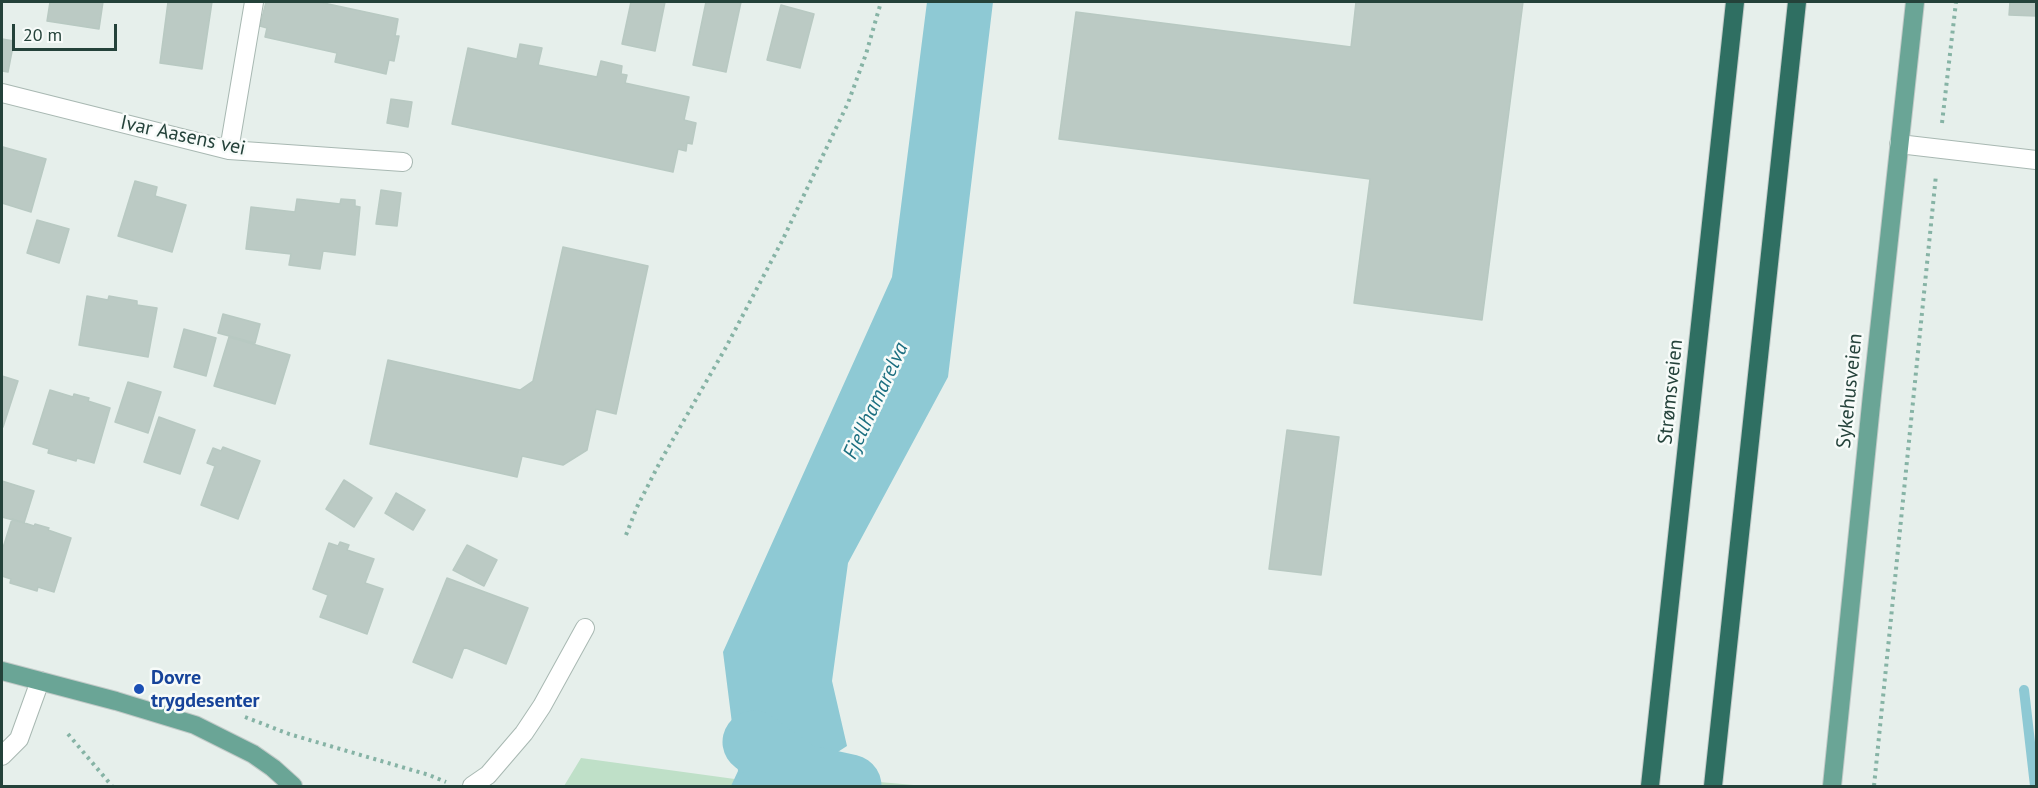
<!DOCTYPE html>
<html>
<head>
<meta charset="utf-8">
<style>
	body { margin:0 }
	#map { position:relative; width:2038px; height:788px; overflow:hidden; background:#e6efeb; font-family:"PT Sans",sans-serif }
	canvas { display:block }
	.frame { position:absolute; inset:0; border:3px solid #24423a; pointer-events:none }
	.scale { position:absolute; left:12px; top:24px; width:105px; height:27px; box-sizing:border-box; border:3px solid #24423a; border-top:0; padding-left:8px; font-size:18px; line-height:21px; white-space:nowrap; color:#24423a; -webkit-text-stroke:4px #f7fbf9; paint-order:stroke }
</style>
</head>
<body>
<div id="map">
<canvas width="2038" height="788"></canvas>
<div class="frame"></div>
<div class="scale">20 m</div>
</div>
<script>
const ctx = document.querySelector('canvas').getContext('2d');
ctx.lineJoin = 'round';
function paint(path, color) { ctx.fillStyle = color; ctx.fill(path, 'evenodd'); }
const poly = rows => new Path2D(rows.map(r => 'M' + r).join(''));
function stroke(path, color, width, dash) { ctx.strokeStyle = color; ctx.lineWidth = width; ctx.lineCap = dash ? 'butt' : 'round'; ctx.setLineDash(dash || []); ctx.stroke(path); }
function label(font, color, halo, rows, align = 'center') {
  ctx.font = font + ' "PT Sans",sans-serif'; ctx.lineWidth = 5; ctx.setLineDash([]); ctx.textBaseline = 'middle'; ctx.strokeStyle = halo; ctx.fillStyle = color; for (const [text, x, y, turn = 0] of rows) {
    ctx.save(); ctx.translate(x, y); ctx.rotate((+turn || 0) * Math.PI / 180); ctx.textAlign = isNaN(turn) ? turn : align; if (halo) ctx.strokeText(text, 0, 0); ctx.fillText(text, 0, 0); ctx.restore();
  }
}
paint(poly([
	[581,758,786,786,800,775,925,786,564,786]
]), '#bfe0c8');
paint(poly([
	[927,2,993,2,948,377,848,563,832,681,847,746,785,786,731,786,738,771,723,652,892,277]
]), '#8ec9d4');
stroke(poly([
	[2024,690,2035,786]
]), '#8ec9d4', 10);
stroke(poly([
	[754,742,800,775,850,786]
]), '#8ec9d4', 63);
const building = poly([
	[50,2,103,2,99,29,47,21,50,2],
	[168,2,212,2,202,69,160,63,168,2],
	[266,2,319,2,398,19,395,36,399,36,394,61,389,60,386,74,335,62,337,53,265,37,267,28,260,26,266,2],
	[631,2,665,2,655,51,622,44,631,2],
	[706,2,741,2,726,72,693,65,706,2],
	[1356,2,1523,2,1482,320,1354,303,1370,179,1059,139,1076,12,1351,47,1356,2],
	[2010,2,2036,2,2036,16,2009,15,2010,2],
	[781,5,814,14,800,68,767,60,781,5],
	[2,39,14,41,8,72,2,71,2,39],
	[520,44,542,48,538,65,597,77,601,61,622,66,621,74,627,75,625,83,689,97,684,120,696,123,692,144,687,143,686,151,678,149,673,172,452,124,468,48,517,59,520,44],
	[391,99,412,102,408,127,387,123,391,99],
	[3,147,46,159,31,212,2,203,3,147],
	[135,181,157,187,155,196,186,205,172,252,118,236,135,181],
	[381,190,401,193,397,226,376,224,381,190],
	[297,199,340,204,341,199,355,200,355,206,360,207,355,255,323,251,320,269,289,265,291,254,246,249,251,207,295,212,297,199],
	[37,220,69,229,59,263,27,253,37,220],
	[563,247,648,266,616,414,596,409,587,450,563,465,522,456,517,477,370,444,388,360,520,390,533,381,563,247],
	[87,296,108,300,109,296,137,301,137,305,157,308,148,357,79,345,87,296],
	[223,314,260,324,255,343,218,333,223,314],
	[184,329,216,338,206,376,174,367,184,329],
	[229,337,290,355,275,404,214,386,229,337],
	[2,376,18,381,3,427,2,427,2,376],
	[128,382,161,392,148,433,115,422,128,382],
	[50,390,73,397,74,394,89,398,88,401,110,408,94,463,77,458,76,461,48,453,49,449,33,444,50,390],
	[159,417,195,430,180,474,144,462,159,417],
	[1287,430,1339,437,1321,575,1269,569,1287,430],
	[223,447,260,461,238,519,201,505,215,466,207,463,213,448,221,451,223,447],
	[344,480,372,498,354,527,326,509,344,480],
	[2,481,34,491,24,523,2,517,2,481],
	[396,493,425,510,413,530,385,513,396,493],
	[12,519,34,526,35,524,49,528,48,530,71,538,54,592,38,587,37,591,10,583,11,579,2,576,2,551,12,519],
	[340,542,349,545,347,550,374,559,365,583,383,589,367,634,320,617,328,595,313,589,329,543,338,546,340,542],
	[467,545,497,560,484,586,453,570,467,545],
	[447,578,528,608,506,664,464,647,452,678,413,662,447,578]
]);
paint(building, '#bbcac4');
stroke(building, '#b8c9c2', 1.5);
const minor = poly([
	[2,93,229,150,403,162],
	[1899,144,2036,160],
	[229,150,254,2],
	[2,756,19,739,40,681],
	[472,786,488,775,524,733,542,706,585,628]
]);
const major = poly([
	[2,671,116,701,195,725,253,754,273,768,293,786],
	[1832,786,1872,395,1915,2]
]);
const highway = poly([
	[1650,786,1735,2],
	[1713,786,1797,2]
]);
stroke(minor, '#a8b8b2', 20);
stroke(major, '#c2cac8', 20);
stroke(highway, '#c2cac8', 20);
stroke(poly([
	[1942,123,1956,2],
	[626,535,637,507,660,462,725,349,782,241,848,103,866,54,881,2],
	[245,717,289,734,429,775,446,782],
	[68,734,112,786],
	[1874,786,1936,175]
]), '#86b3a5', 4, [3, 4.5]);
stroke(minor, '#fff', 18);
stroke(major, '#6aa596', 18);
stroke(highway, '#2f6f62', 18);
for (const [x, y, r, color] of [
	[139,689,6,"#1a4fb4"]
]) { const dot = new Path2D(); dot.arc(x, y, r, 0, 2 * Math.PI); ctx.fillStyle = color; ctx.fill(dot); stroke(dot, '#f7fbf9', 2); }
label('20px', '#24423a', '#f7fbf9', [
	["Ivar Aasens vei",183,136,12],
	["Sykehusveien",1850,391,-84],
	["Strømsveien",1671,392,-84]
]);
label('bold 20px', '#164399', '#f7fbf9', [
	["Dovre",151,678],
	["trygdesenter",151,701]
], 'left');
label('italic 21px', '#1c6f80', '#f7fbf9', [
	["Fjellhamarelva",876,401,-65]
]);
</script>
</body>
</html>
